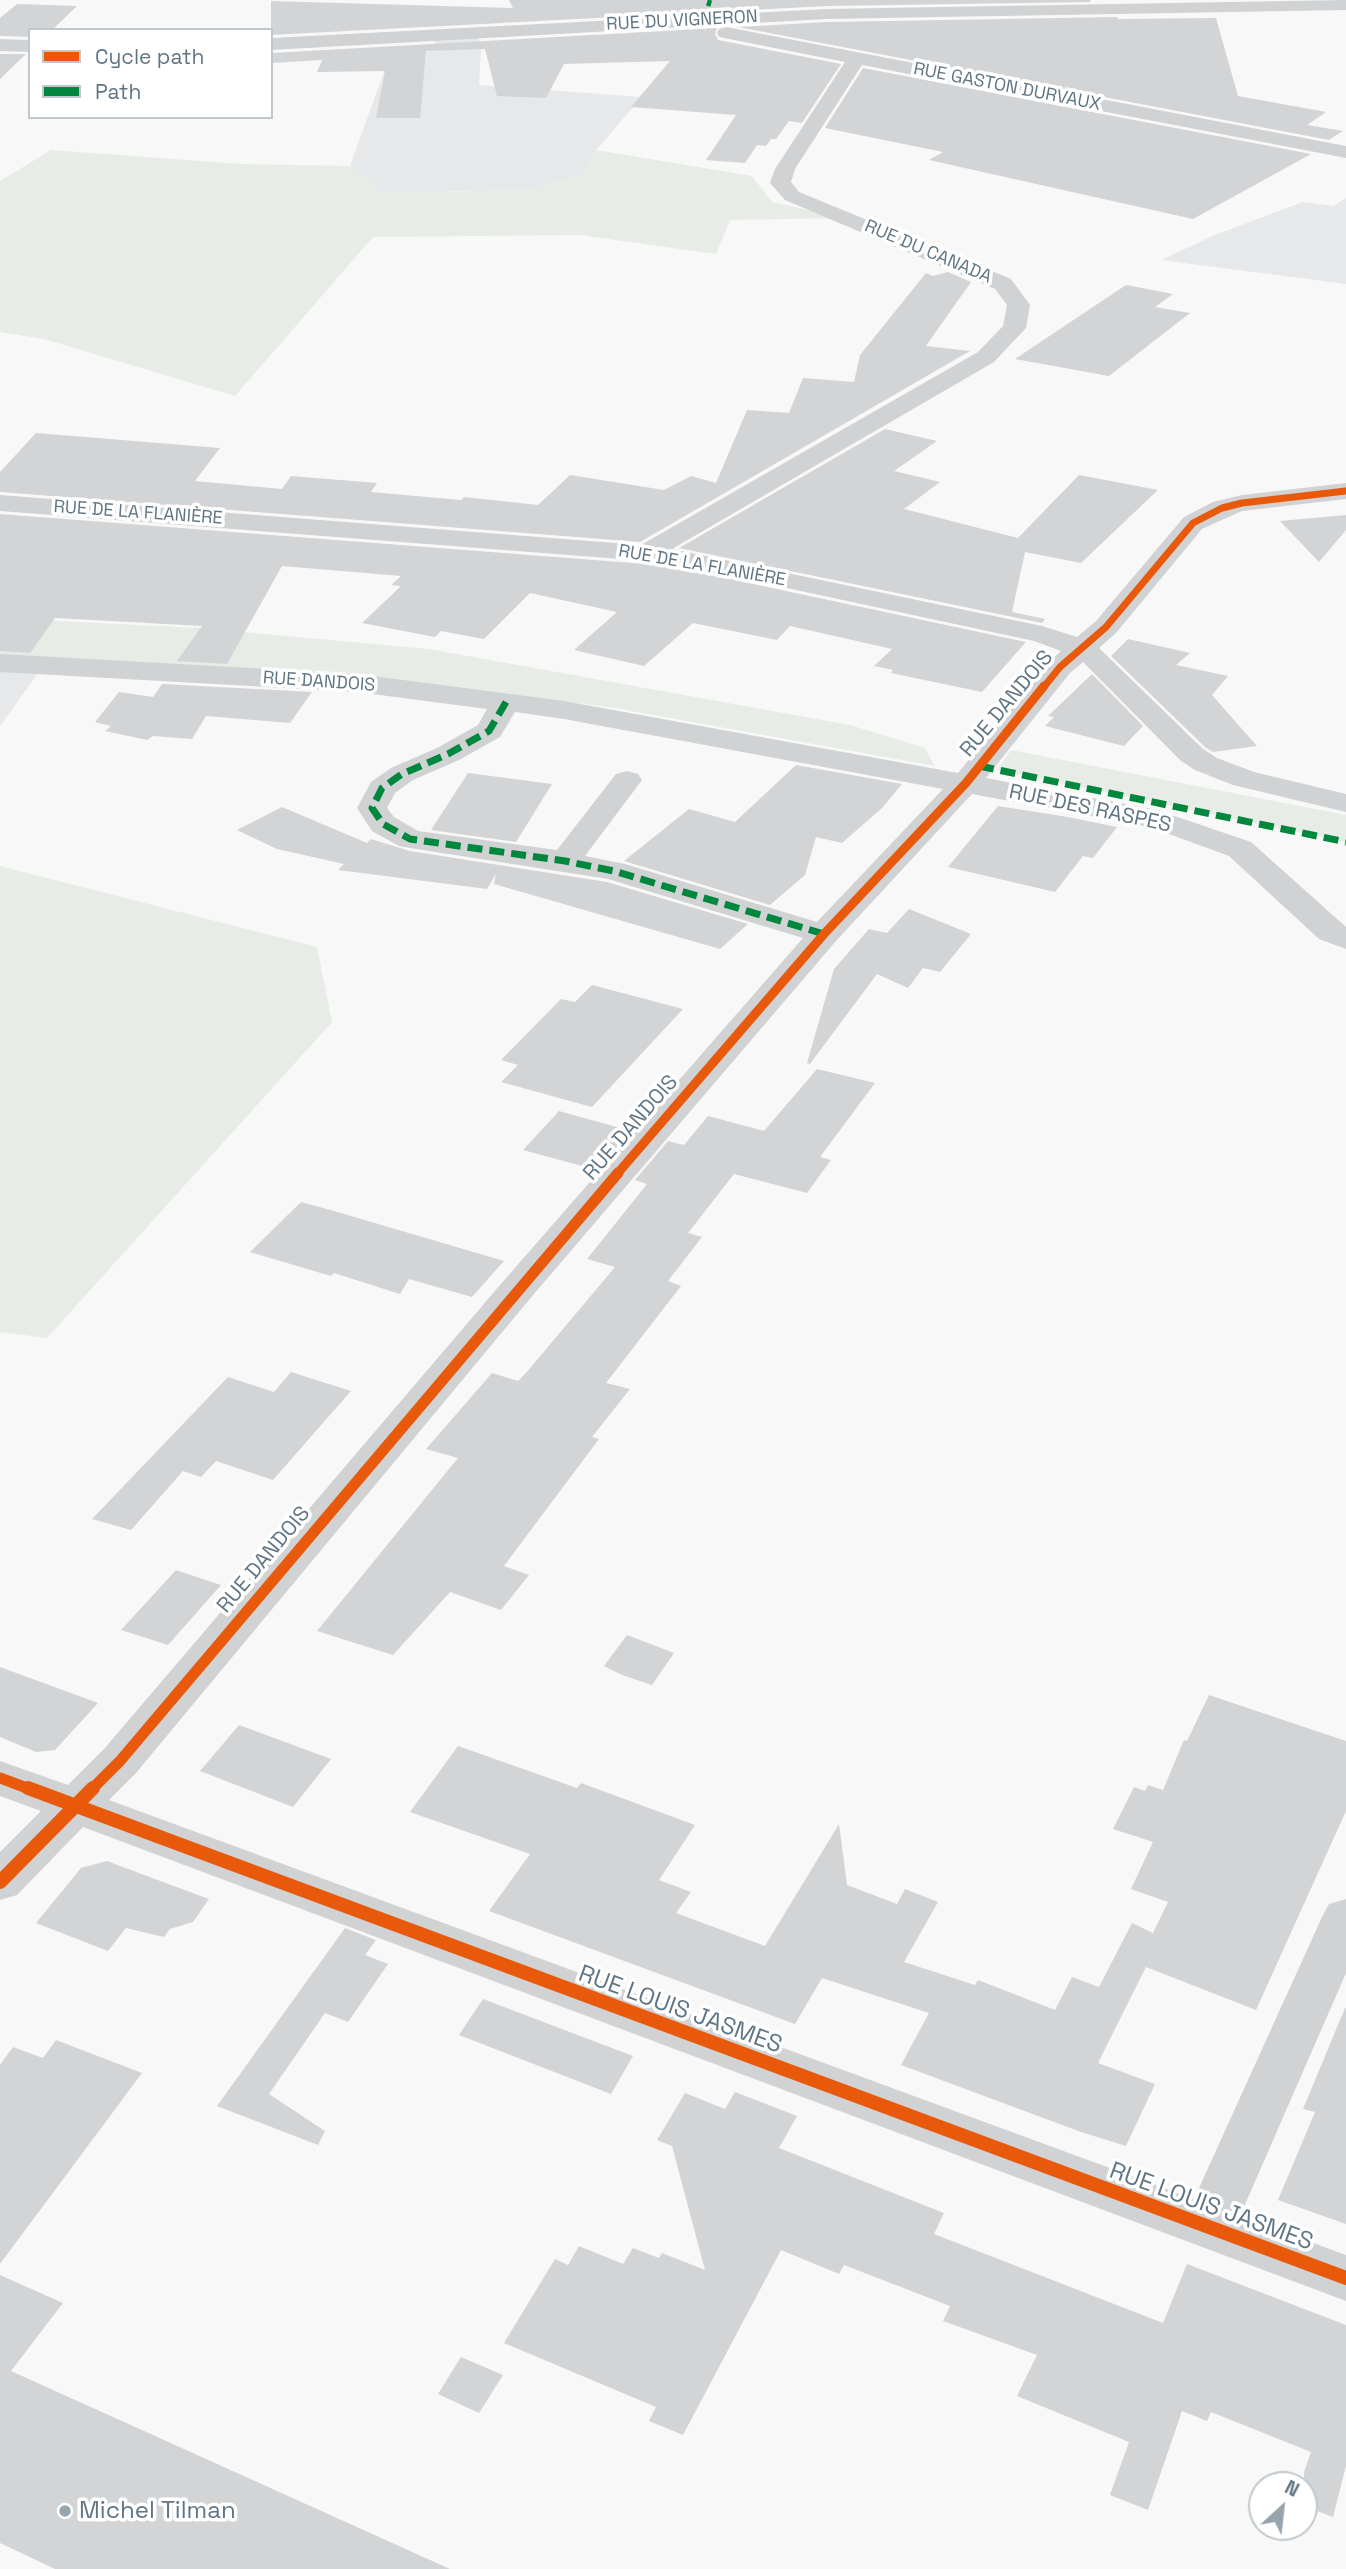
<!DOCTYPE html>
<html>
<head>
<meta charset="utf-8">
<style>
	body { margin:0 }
	#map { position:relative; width:1346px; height:2569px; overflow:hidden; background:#f8f8f8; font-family:"Space Grotesk",sans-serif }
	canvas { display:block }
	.legend { position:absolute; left:28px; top:28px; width:245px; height:91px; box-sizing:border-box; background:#fff; border:2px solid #c0c8ce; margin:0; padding:9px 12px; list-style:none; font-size:21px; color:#617685 }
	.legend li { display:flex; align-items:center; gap:14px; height:35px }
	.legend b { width:35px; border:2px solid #c0c8ce }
	.north { position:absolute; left:1248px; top:2471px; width:70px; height:70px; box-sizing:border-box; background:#fff; border:2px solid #c0c8ce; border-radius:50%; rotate:27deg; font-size:19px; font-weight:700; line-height:28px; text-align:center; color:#617685 }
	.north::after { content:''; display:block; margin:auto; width:24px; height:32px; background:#96a4ad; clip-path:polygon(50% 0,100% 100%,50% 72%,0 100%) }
</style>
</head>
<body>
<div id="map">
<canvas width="1346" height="2569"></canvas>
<ul class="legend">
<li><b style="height:9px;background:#e8590c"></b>Cycle path</li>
<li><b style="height:9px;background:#00873e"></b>Path</li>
</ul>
<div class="north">N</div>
</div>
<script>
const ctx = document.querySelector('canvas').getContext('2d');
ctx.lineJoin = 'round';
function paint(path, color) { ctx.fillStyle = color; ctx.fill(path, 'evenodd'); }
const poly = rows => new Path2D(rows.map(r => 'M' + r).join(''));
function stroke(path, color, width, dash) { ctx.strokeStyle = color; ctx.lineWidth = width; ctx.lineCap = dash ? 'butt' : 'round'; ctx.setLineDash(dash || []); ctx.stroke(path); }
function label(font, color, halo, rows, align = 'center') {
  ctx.font = font + ' "Space Grotesk",sans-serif'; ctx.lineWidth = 7; ctx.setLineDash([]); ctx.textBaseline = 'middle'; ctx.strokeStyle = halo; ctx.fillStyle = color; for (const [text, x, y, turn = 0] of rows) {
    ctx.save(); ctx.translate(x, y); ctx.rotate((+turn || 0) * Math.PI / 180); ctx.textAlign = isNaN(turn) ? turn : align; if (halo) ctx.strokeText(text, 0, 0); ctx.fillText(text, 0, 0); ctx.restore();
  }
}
paint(poly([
	[478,37,481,49,479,85,642,97,596,150,584,174,530,190,382,193,350,166,391,53,438,51,434,39],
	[1346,198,1346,284,1161,260,1215,235,1303,202,1333,206],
	[0,662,44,665,0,726]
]), '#e6e8e9');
paint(poly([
	[51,150,242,164,350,166,382,193,530,190,584,174,596,150,752,176,772,202,846,218,730,220,716,254,580,235,373,237,235,396,44,339,0,332,0,181],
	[0,618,199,628,429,649,850,725,925,748,935,766,609,707,309,671,0,659],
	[1011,750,1346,815,1346,842,997,770],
	[0,866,317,947,332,1022,47,1338,0,1332]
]), '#e8ece6');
paint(poly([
	[509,0,1090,0,1091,2,827,6,271,35,271,1,513,8],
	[17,4,77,6,52,30,30,30,30,37,0,36,0,18],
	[1117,17,1118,19,1216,18,1238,96,1326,112,1307,125,1343,131,1329,140,738,27,827,22],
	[717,28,715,34,718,40,841,64,802,123,789,121,776,139,771,139,766,146,757,145,745,163,706,160,736,115,631,107,670,61,564,64,546,98,497,96,485,49,426,51,420,118,376,118,385,71,317,72,322,60,271,63,271,53],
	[0,54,26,54,0,79],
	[863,68,1311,154,1193,219,929,160,943,152,825,128],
	[948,272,971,282,926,346,970,351,640,542,0,492,0,472,36,433,220,448,195,481,282,489,291,476,377,483,371,492,461,500,464,497,538,505,570,475,664,490,691,476,716,483,747,410,789,413,803,378,854,382,860,355,926,273,933,276],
	[1126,285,1173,294,1155,307,1190,313,1109,376,1015,359],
	[885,429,937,441,894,471,940,482,904,509,1018,538,1079,475,1158,490,1081,563,1025,552,1012,612,1045,619,1042,623,679,548],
	[0,514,646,564,725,578,1026,642,982,692,891,673,893,670,874,666,892,649,790,626,777,640,693,623,644,666,574,650,617,612,530,593,484,639,441,631,435,637,362,623,401,586,391,585,401,576,282,566,227,664,177,661,202,626,55,618,30,653,0,651],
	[1346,515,1346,530,1319,562,1280,521],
	[1128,639,1190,653,1176,665,1228,676,1212,695,1257,746,1213,752,1205,747,1111,656],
	[1092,674,1143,726,1124,746,1045,726,1054,717,1048,716],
	[162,684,312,692,290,723,206,716,192,739,153,736,147,740,105,731,111,726,95,722,119,692,153,697],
	[796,765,902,784,882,808,842,843,816,837,805,875,770,905,624,861,689,809,735,822],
	[468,773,552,784,516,842,431,830],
	[998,806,1068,817,1117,827,1093,858,1083,856,1055,892,948,867],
	[282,807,367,843,371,839,410,851,607,882,748,924,720,949,494,884,496,874,487,889,338,870,344,864,277,849,237,830],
	[909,909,971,934,940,972,923,968,908,988,877,974,810,1064,807,1063,834,969,869,929,887,933],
	[592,985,683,1009,592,1107,501,1082,518,1065,501,1060,561,999,575,1002],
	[817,1069,875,1083,820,1157,831,1160,807,1193,734,1174,688,1233,702,1237,668,1281,681,1286,606,1383,630,1389,592,1437,599,1439,504,1566,529,1575,501,1610,450,1592,393,1655,317,1631,458,1458,426,1449,492,1373,518,1381,526,1373,615,1267,587,1259,647,1184,635,1180,668,1141,684,1145,708,1116,764,1131],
	[559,1111,631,1131,597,1170,523,1150],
	[301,1202,334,1211,504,1261,472,1297,409,1279,400,1294,334,1273,331,1276,250,1252],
	[291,1372,351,1391,273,1480,216,1461,201,1477,183,1471,131,1530,92,1519,228,1377,274,1392],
	[176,1570,221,1585,168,1645,121,1630],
	[627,1635,674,1653,652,1685,622,1675,604,1666],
	[0,1667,98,1703,55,1750,36,1752,0,1737],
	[1209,1695,1346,1741,1346,1811,1256,2010,1146,1967,1098,2063,1155,2084,1126,2146,1081,2132,901,2065,929,2013,822,1978,795,2024,489,1911,530,1854,410,1812,458,1746,577,1788,581,1783,695,1825,659,1880,691,1892,676,1913,765,1946,839,1824,847,1885,897,1904,905,1889,938,1902,904,1962,975,1985,978,1980,1055,2010,1072,1977,1099,1987,1132,1923,1153,1933,1168,1902,1131,1889,1153,1842,1113,1829,1134,1787,1145,1791,1148,1785,1163,1790,1184,1740,1187,1741],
	[239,1725,331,1759,293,1807,200,1771],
	[107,1861,163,1882,209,1899,193,1922,170,1929,164,1937,126,1928,108,1951,36,1923,81,1868],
	[345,1928,376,1940,365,1955,388,1964,348,2022,325,2013,269,2094,325,2131,318,2145,217,2106],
	[483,1999,633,2056,611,2094,459,2035],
	[1345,2008,1346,2008,1346,2224,1278,2200,1315,2112,1303,2109],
	[56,2040,142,2073,0,2264,0,2065,13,2047,43,2058],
	[735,2092,797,2116,779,2148,944,2213,934,2234,1163,2323,1187,2264,1346,2325,1346,2466,1333,2517,1304,2506,1304,2472,1311,2452,1211,2412,1207,2421,1182,2411,1148,2510,1110,2495,1129,2442,1017,2396,1037,2355,943,2321,950,2306,844,2265,839,2274,781,2250,683,2435,649,2421,656,2407,504,2343,555,2259,568,2265,579,2246,623,2264,633,2248,659,2258,662,2253,705,2270,672,2146,657,2140,685,2093,725,2109],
	[0,2275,63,2303,11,2371,450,2569,55,2569,0,2543],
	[461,2357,503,2375,479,2413,438,2394]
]), '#d3d4d6');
paint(poly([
	[1346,0,1346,10,827,19,271,50,271,38,827,9,1346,0],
	[726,27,1346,146,1346,158,862,65,795,169,791,182,799,192,1011,279,1030,305,1026,328,994,362,672,549,1042,626,1077,637,1096,621,1184,517,1213,502,1242,495,1346,483,1346,499,1242,511,1202,529,1116,633,1099,648,1203,749,1217,758,1254,772,1346,794,1346,812,1233,785,1195,770,1181,761,1083,662,1070,673,986,778,1157,810,1251,842,1346,927,1346,949,1319,939,1229,856,1150,827,972,794,836,941,528,1301,136,1773,109,1800,1194,2199,1322,1917,1329,1904,1346,1899,1346,1973,1240,2216,1346,2255,1346,2301,83,1827,17,1895,0,1900,0,1852,41,1811,0,1796,0,1761,68,1785,104,1749,500,1285,803,938,608,879,410,848,399,846,372,831,357,808,371,782,391,768,437,748,478,725,487,709,357,692,0,672,0,654,357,674,564,701,958,773,1050,661,1061,651,1034,641,726,575,646,561,0,511,0,495,641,545,978,352,1003,326,1007,305,995,289,785,200,770,183,775,169,845,62,719,37,717,33,719,29,726,27],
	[515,712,564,719,943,789,817,922,625,864,585,856,642,780,638,774,627,771,616,774,557,850,418,831,394,817,387,808,395,793,413,780,459,760,500,737,515,712],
	[0,39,30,40,30,52,0,51,0,39]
]), '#d0d2d3');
stroke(poly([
	[704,20,710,0]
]), '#00873e', 4.5, [10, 4.5]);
stroke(poly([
	[506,702,489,731,448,754,402,774,382,788,372,808,383,824,410,839,565,861,614,871,824,934],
	[979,766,1346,842]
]), '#00873e', 7, [15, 7]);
stroke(poly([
	[1043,688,1060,667,1106,627,1193,523,1222,508,1242,503,1346,491]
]), '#e8590c', 7);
stroke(poly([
	[617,1174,824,934,966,783,1044,686]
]), '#e8590c', 9);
stroke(poly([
	[0,1778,32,1790],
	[91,1790,120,1761,618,1173]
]), '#e8590c', 11);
stroke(poly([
	[28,1788,1346,2278],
	[0,1882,93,1788]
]), '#e8590c', 14);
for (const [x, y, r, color] of [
	[65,2511,7,"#96a4ad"]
]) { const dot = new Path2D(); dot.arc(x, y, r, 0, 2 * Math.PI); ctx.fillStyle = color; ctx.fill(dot); stroke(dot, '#fff', 2.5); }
label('18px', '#617685', '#fff', [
	["RUE DU VIGNERON",682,21,-3],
	["RUE GASTON DURVAUX",1007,87,11],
	["RUE DU CANADA",928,252,23],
	["RUE DE LA FLANIÈRE",138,513,4],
	["RUE DE LA FLANIÈRE",702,566,10],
	["RUE DANDOIS",319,682,4]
]);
label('21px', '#617685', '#fff', [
	["RUE DANDOIS",1007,704,-50],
	["RUE DES RASPES",1090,809,12],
	["RUE DANDOIS",631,1128,-49],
	["RUE DANDOIS",264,1560,-50]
]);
label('24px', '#617685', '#fff', [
	["RUE LOUIS JASMES",680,2010,20],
	["RUE LOUIS JASMES",1211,2207,20]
]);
label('24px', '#617685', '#fff', [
	["Michel Tilman",79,2511]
], 'left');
</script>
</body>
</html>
